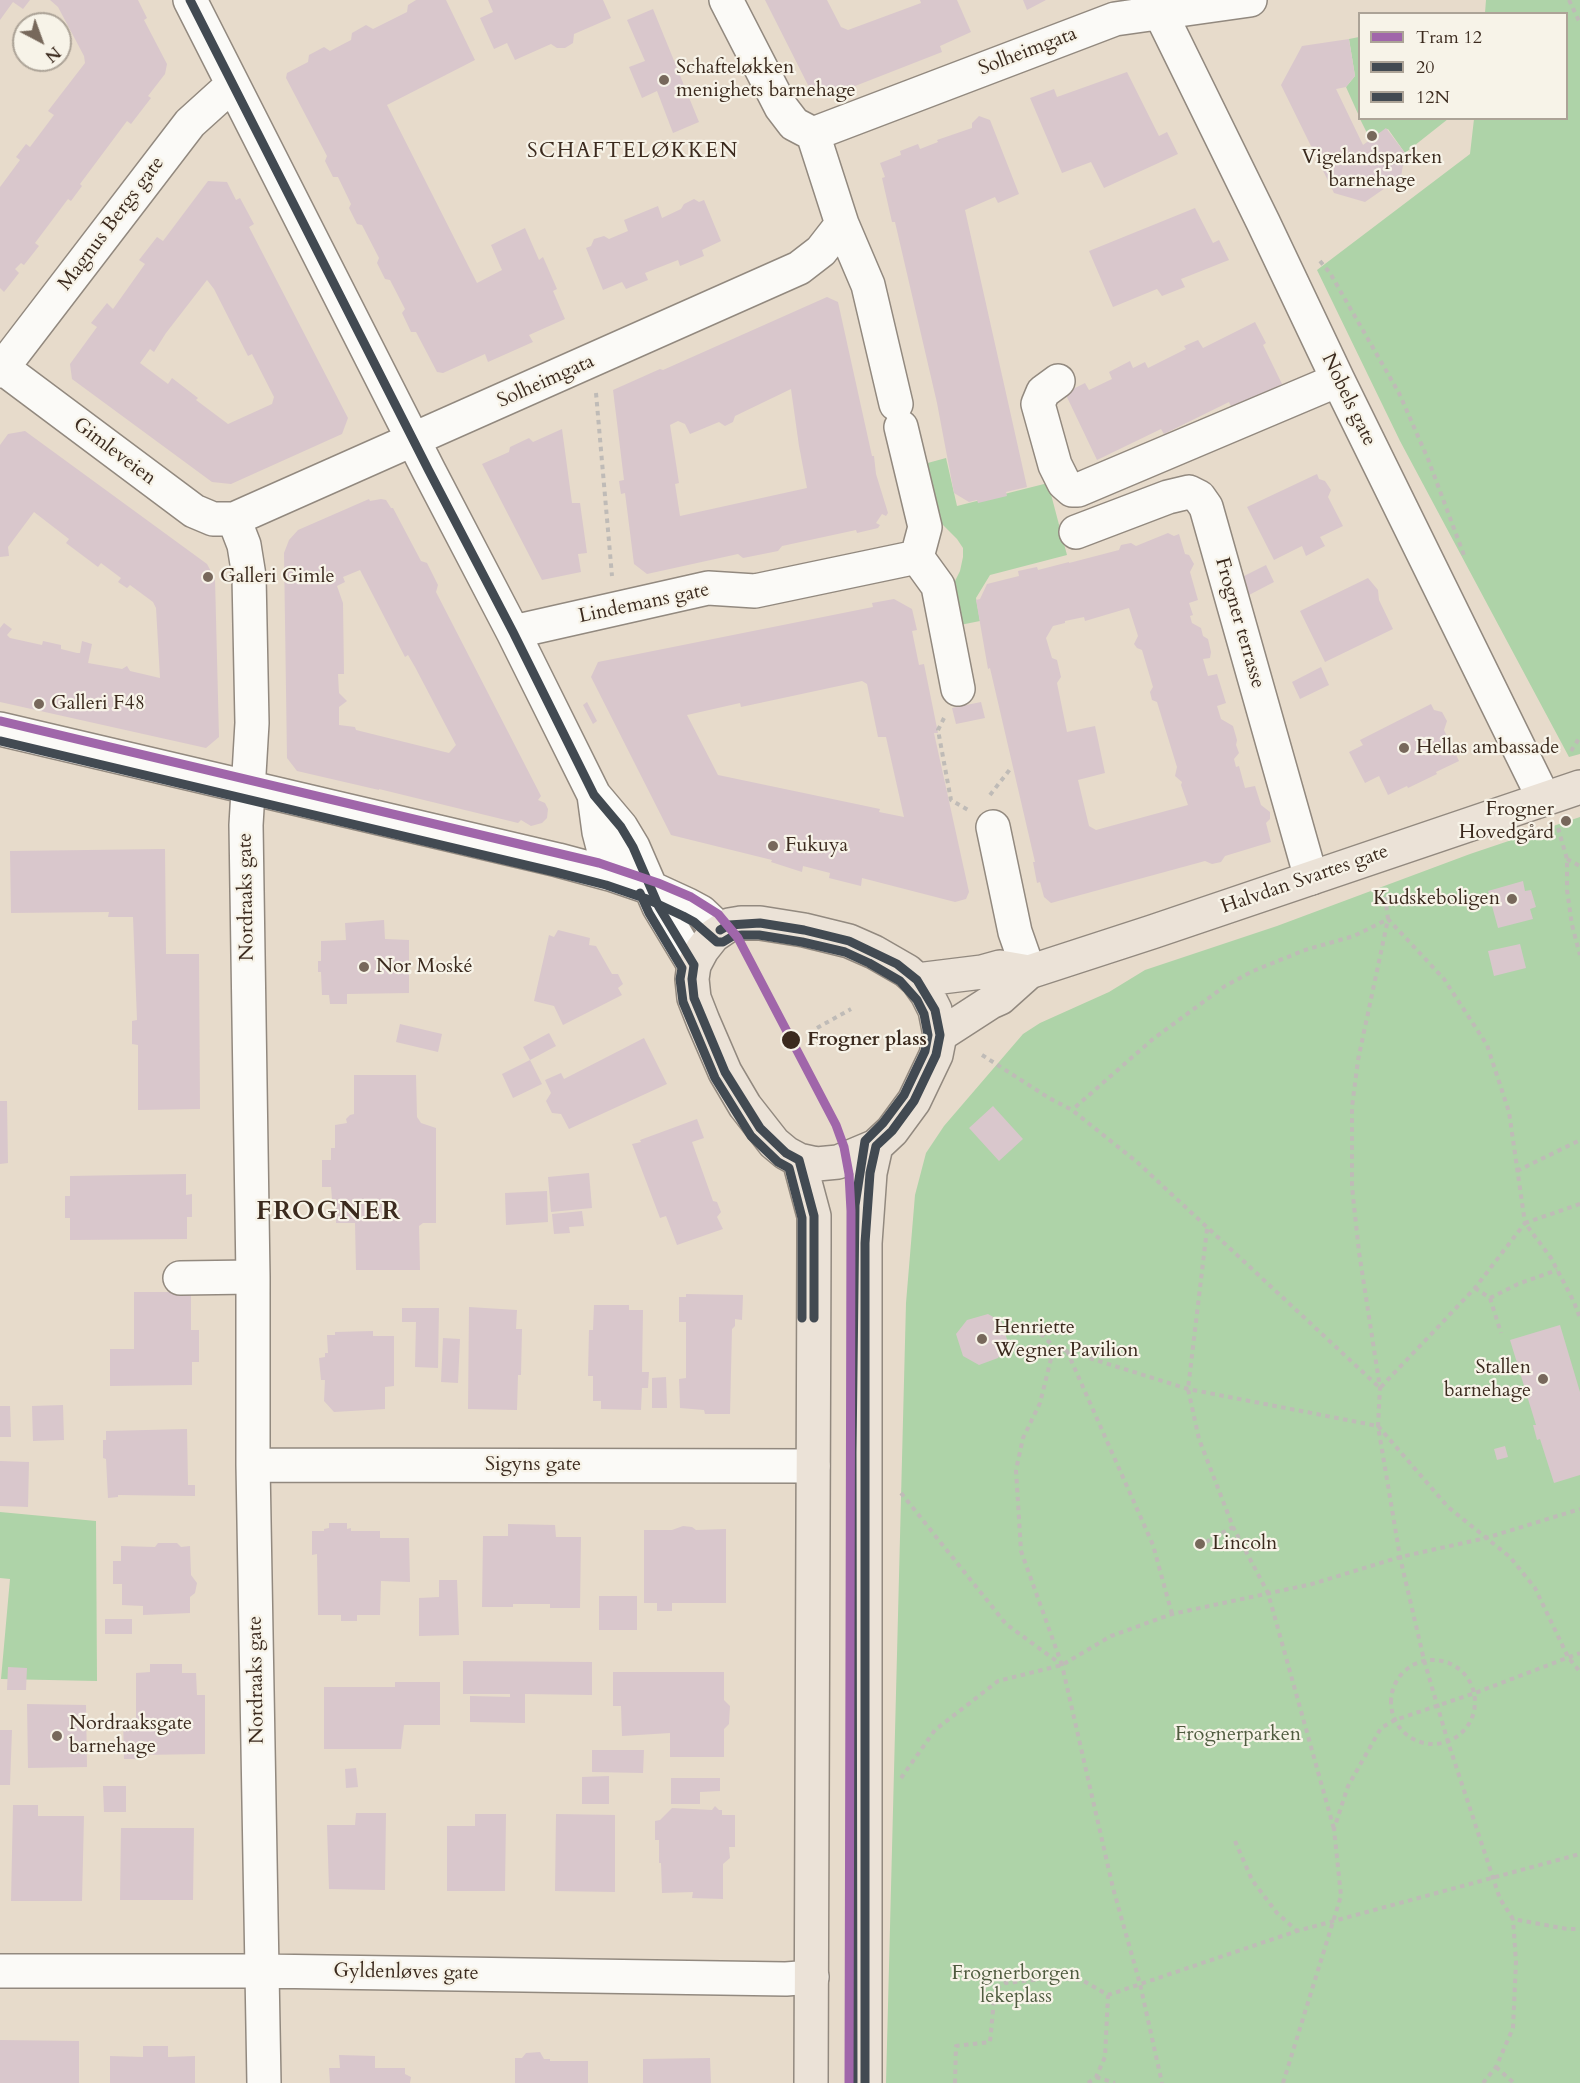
<!DOCTYPE html>
<html>
<head>
<meta charset="utf-8">
<style>
	body { margin:0 }
	#map { position:relative; width:1580px; height:2083px; overflow:hidden; background:#e7dbcb; font-family:Cardo,serif }
	canvas { display:block }
	.legend { position:absolute; left:1358px; top:12px; width:210px; height:108px; box-sizing:border-box; background:#f7f3e8; border:2px solid #aca397; margin:0; padding:8px 10px; list-style:none; font-size:18px; color:#3b2a1e }
	.legend li { display:flex; align-items:center; gap:12px; height:30px }
	.legend b { width:30px; border:2px solid #aca397 }
	.north { position:absolute; left:12px; top:12px; width:60px; height:60px; box-sizing:border-box; background:#f7f3e8; border:2px solid #aca397; border-radius:50%; rotate:139deg; font-size:16px; font-weight:700; line-height:24px; text-align:center; color:#3b2a1e }
	.north::after { content:''; display:block; margin:auto; width:21px; height:27px; background:#77685b; clip-path:polygon(50% 0,100% 100%,50% 72%,0 100%) }
</style>
</head>
<body>
<div id="map">
<canvas width="1580" height="2083"></canvas>
<ul class="legend">
<li><b style="height:8px;background:#a066aa"></b>Tram 12</li>
<li><b style="height:8px;background:#424a52"></b>20</li>
<li><b style="height:8px;background:#424a52"></b>12N</li>
</ul>
<div class="north">N</div>
</div>
<script>
const ctx = document.querySelector('canvas').getContext('2d');
ctx.lineJoin = 'round';
function paint(path, color) { ctx.fillStyle = color; ctx.fill(path, 'evenodd'); }
const poly = rows => new Path2D(rows.map(r => 'M' + r).join(''));
function stroke(path, color, width, dash) { ctx.strokeStyle = color; ctx.lineWidth = width; ctx.lineCap = dash ? 'butt' : 'round'; ctx.setLineDash(dash || []); ctx.stroke(path); }
function label(font, color, halo, rows, align = 'center') {
  ctx.font = font + ' Cardo,serif'; ctx.lineWidth = 4.5; ctx.setLineDash([]); ctx.textBaseline = 'middle'; ctx.strokeStyle = halo; ctx.fillStyle = color; for (const [text, x, y, turn = 0] of rows) {
    ctx.save(); ctx.translate(x, y); ctx.rotate((+turn || 0) * Math.PI / 180); ctx.textAlign = isNaN(turn) ? turn : align; if (halo) ctx.strokeText(text, 0, 0); ctx.fillText(text, 0, 0); ctx.restore();
  }
}
paint(poly([
	[1486,0,1580,0,1580,754,1569,757,1400,441,1317,270,1470,154,1474,119,1566,118,1566,14,1485,13],
	[1359,37,1359,116,1346,87,1355,76,1349,39],
	[1360,119,1448,119,1405,153,1388,129,1370,139],
	[946,458,957,506,1048,483,1067,555,990,575,976,598,980,621,960,625,951,589,960,571,963,557,963,548,957,539,936,518,924,464],
	[1580,817,1580,2083,886,2083,906,1303,915,1195,926,1153,944,1126,1023,1034,1040,1023,1109,992,1145,970,1277,926,1470,854],
	[0,1512,96,1521,97,1681,1,1679,10,1579,0,1578]
]), '#aed3a8');
paint(poly([
	[0,0,30,0,23,9,13,2,0,20],
	[50,0,138,0,147,18,144,20,167,64,165,74,148,96,151,98,131,124,127,121,80,184,82,186,71,201,68,199,35,243,39,246,24,265,21,263,15,269,19,273,4,292,0,288,0,187,20,160,16,157,26,144,30,147,54,115,48,111,85,63,84,56,58,7],
	[416,0,446,0,475,60,387,105,477,283,502,270,491,245,525,228,539,260,543,257,557,289,553,291,565,319,529,335,533,342,488,362,485,354,443,373,437,372,416,332,411,332,402,313,405,309,390,280,385,279,377,263,379,258,362,225,357,224,349,208,351,204,338,177,333,177,325,161,327,156,286,78,287,73,308,62,309,55,324,47,330,51,351,40,352,33,366,25,373,29,407,12,408,5],
	[488,0,603,0,611,18,574,34,573,43,565,48,557,48,551,44,515,60,507,43,494,49,480,18,493,12],
	[765,0,827,0,841,27,848,30,921,3,920,0,957,0,971,32,940,46,942,52,827,97,811,91],
	[1023,0,1046,0,1027,10],
	[653,9,699,122,673,133,657,91,642,98,629,67,645,61,627,20],
	[1349,39,1355,76,1346,87,1336,89,1363,145,1386,128,1405,153,1401,177,1365,202,1334,193,1281,85,1302,46],
	[1127,72,1159,136,1167,132,1178,154,1104,188,1091,162,1062,173,1030,98,1054,89,1057,97],
	[979,116,990,120,1019,194,998,203,995,197,965,210,1027,487,1006,492,1007,496,978,503,977,500,969,502,954,493,937,403,895,222,892,222,882,178,885,177,880,163,901,155,900,151,918,144,920,149,938,142,937,140,972,128,972,123],
	[208,181,227,182,236,200,240,198,254,224,249,227,348,418,342,434,231,484,212,482,72,379,70,364,97,327,91,323,107,303,113,309,145,264,139,260,157,237,163,241],
	[207,280,214,289,248,356,252,354,274,397,272,404,228,424,196,400,198,398,172,378,168,384,140,363,150,349,154,352,166,333],
	[694,199,699,202,704,200,721,241,702,250,704,256,680,266,678,260,645,273,648,280,626,289,622,282,603,290,586,248,591,246,594,239,604,236,609,239,628,231,624,220,658,206,662,218,681,209,684,204],
	[1195,208,1213,243,1219,240,1229,260,1181,279,1185,287,1162,296,1157,289,1113,307,1089,251],
	[827,297,838,302,872,456,874,456,876,474,888,513,886,516,882,514,876,523,880,525,878,528,857,533,856,530,782,546,778,551,743,558,738,554,647,574,634,564,625,493,621,494,619,481,624,480,613,390,660,369,663,370],
	[791,389,799,446,807,488,680,516,675,484,679,483,670,425,678,421,685,424,690,434,719,422,725,426,733,422,735,416],
	[1255,322,1266,343,1263,345,1282,384,1232,409,1229,402,1164,434,1161,429,1097,460,1065,393,1085,383,1089,390,1112,379,1109,372,1130,361,1133,368,1145,362,1148,368,1186,349,1184,346,1198,340,1203,348],
	[562,429,572,503,580,503,587,553,578,554,581,572,542,580,482,464,509,452,510,447,529,438,533,442],
	[25,431,207,564,215,579,219,737,206,748,0,702,0,628,4,623,12,629,7,635,10,638,42,645,43,641,61,645,61,649,77,653,80,653,82,641,92,644,88,663,122,669,127,666,130,671,160,678,156,608,153,602,130,585,127,588,118,582,121,578,101,563,98,567,66,543,69,539,34,512,8,547,9,556,0,557,0,445,8,434],
	[1317,474,1319,479,1325,481,1331,490,1328,497,1343,526,1320,537,1325,546,1306,556,1302,546,1274,560,1247,507],
	[369,499,370,501,381,499,386,500,391,508,393,508,421,561,427,563,438,585,436,592,541,796,538,800,545,803,548,809,547,818,542,823,531,826,521,820,518,823,379,789,379,790,297,771,287,758,284,553,289,540,298,530],
	[360,570,405,657,408,655,415,667,456,745,449,753,356,730,355,727,339,725,339,707,347,701,339,693,338,674,344,674,343,603,337,586,345,582,343,577],
	[1168,533,1174,536,1179,534,1185,554,1189,555,1194,564,1190,572,1198,600,1189,603,1193,615,1190,616,1192,623,1201,628,1203,636,1208,639,1211,652,1210,658,1203,659,1208,676,1217,674,1226,703,1217,706,1221,719,1233,726,1237,740,1236,745,1239,753,1234,759,1236,767,1239,766,1245,788,1255,786,1261,805,1270,812,1270,819,1266,823,1271,842,1225,856,1221,862,1212,864,1205,861,1051,903,1044,897,1040,882,1037,883,1033,862,1035,862,990,668,988,669,976,600,980,599,987,584,1019,576,1018,571,1037,567,1038,570,1069,562,1069,563,1119,550,1121,545,1131,543,1136,546],
	[1129,608,1138,636,1134,644,1137,648,1142,650,1153,687,1150,692,1152,700,1157,702,1177,767,1175,776,1182,782,1181,785,1188,805,1096,830,1089,826,1078,780,1105,773,1095,726,1067,732,1057,683,1061,677,1057,660,1052,658,1046,638,1053,626,1065,623,1065,621,1084,617,1085,621],
	[1266,565,1274,582,1249,595,1244,576],
	[1368,578,1378,590,1379,600,1393,629,1325,662,1300,611],
	[894,599,912,609,917,630,912,631,919,665,924,664,938,733,934,733,969,892,966,899,955,902,862,878,861,886,829,878,830,873,803,866,802,872,771,862,772,860,671,835,591,677,598,662,873,607,872,603],
	[862,681,867,684,878,737,886,737,904,817,879,812,880,809,718,775,687,715,740,703,741,707],
	[1321,667,1329,685,1300,699,1292,682],
	[587,702,597,721,593,724,583,705],
	[981,702,985,718,956,724,952,708],
	[1431,704,1434,710,1442,712,1447,721,1444,730,1459,761,1436,772,1437,774,1408,788,1407,786,1388,795,1379,776,1365,783,1349,752,1363,745,1360,740],
	[165,849,166,954,199,954,200,1109,138,1110,138,1045,132,1044,132,1021,137,1020,133,917,108,917,109,912,11,913,10,851],
	[1523,881,1525,891,1531,890,1536,907,1530,909,1533,919,1498,928,1488,891],
	[384,920,385,939,409,940,409,993,347,994,347,1004,330,1004,329,995,322,995,321,972,318,972,318,961,321,961,321,941,346,940,345,923],
	[558,930,590,938,589,945,596,946,612,974,618,974,623,984,618,988,622,995,563,1025,554,1006,534,1001,549,935,554,937],
	[1520,944,1526,968,1494,976,1488,951],
	[400,1024,442,1034,438,1052,396,1042],
	[549,1033,556,1046,530,1060,523,1047],
	[644,1038,667,1084,569,1129,561,1114,552,1113,546,1101,551,1093,545,1080,561,1073,564,1079],
	[530,1060,542,1084,513,1098,502,1074],
	[354,1075,416,1075,417,1117,421,1123,436,1128,436,1223,423,1223,419,1226,420,1270,356,1270,355,1223,336,1223,336,1199,332,1199,331,1187,322,1187,322,1160,331,1160,331,1148,335,1148,335,1125,347,1123,346,1119,350,1115,354,1114],
	[0,1101,7,1101,8,1163,0,1164],
	[993,1106,1023,1139,999,1161,969,1128],
	[697,1119,704,1138,692,1142,713,1201,717,1202,721,1212,717,1217,723,1229,677,1245,666,1216,660,1218,632,1144,641,1142,640,1140],
	[589,1173,592,1208,551,1212,548,1177],
	[186,1174,186,1195,192,1194,192,1217,187,1217,187,1239,70,1240,70,1218,65,1218,65,1196,70,1196,70,1176],
	[547,1191,548,1222,506,1225,505,1193],
	[582,1211,584,1226,569,1227,570,1233,554,1234,552,1214],
	[134,1292,191,1292,191,1330,199,1330,199,1362,192,1362,192,1385,110,1386,110,1349,134,1349],
	[686,1294,743,1295,742,1320,735,1319,735,1326,732,1329,730,1414,705,1414,704,1410,680,1408,679,1379,686,1378,686,1322,679,1322,679,1297,686,1297],
	[594,1305,629,1305,629,1310,643,1310,642,1372,649,1372,648,1388,642,1388,641,1410,601,1409,601,1401,593,1401,593,1376,588,1376,589,1330,593,1330],
	[469,1307,517,1310,516,1329,522,1329,521,1375,518,1375,517,1410,468,1409],
	[402,1308,439,1308,438,1368,415,1367,416,1322,402,1322],
	[988,1314,1002,1322,1008,1343,998,1358,979,1365,963,1356,956,1334,967,1320],
	[1560,1325,1580,1392,1580,1475,1554,1483,1540,1439,1537,1440,1533,1425,1536,1425,1510,1340],
	[373,1331,373,1336,394,1336,394,1386,385,1387,385,1409,334,1412,324,1401,325,1380,321,1380,319,1358,325,1357,325,1353,328,1353,327,1335,335,1335,335,1332],
	[443,1338,460,1339,458,1383,441,1382],
	[666,1377,667,1408,652,1408,652,1378],
	[63,1405,64,1440,33,1441,32,1406],
	[0,1406,10,1406,11,1437,0,1437],
	[187,1429,188,1485,195,1485,195,1496,118,1495,118,1497,108,1498,106,1459,103,1458,103,1440,106,1440,106,1431],
	[1505,1446,1508,1457,1497,1460,1494,1449],
	[0,1461,29,1462,28,1507,0,1506],
	[329,1523,347,1523,347,1529,351,1528,351,1531,380,1531,380,1538,409,1538,410,1582,381,1581,380,1615,357,1615,357,1621,341,1621,341,1615,318,1615,317,1554,312,1555,312,1531,324,1531,324,1529,329,1528],
	[508,1524,555,1525,556,1537,581,1537,580,1608,550,1608,550,1604,513,1604,513,1607,482,1607,483,1536,508,1536],
	[683,1526,692,1527,696,1530,726,1529,726,1603,672,1603,672,1611,657,1611,657,1603,644,1603,644,1530,672,1530],
	[158,1543,177,1543,181,1547,190,1546,191,1575,197,1583,195,1593,190,1597,190,1613,143,1615,143,1606,122,1605,122,1584,113,1584,113,1561,121,1561,121,1546,155,1547],
	[439,1580,457,1580,459,1635,419,1636,419,1598,439,1597],
	[599,1596,637,1596,637,1630,599,1630],
	[105,1619,132,1619,132,1634,105,1634],
	[463,1661,592,1662,592,1695,525,1694,525,1723,470,1722,470,1696,510,1697,510,1694,463,1694],
	[150,1664,182,1664,182,1673,196,1673,197,1695,205,1695,205,1754,141,1755,140,1759,124,1759,123,1720,136,1719,136,1673,150,1672],
	[8,1667,27,1668,26,1690,7,1690],
	[613,1672,724,1672,724,1700,730,1706,729,1724,724,1729,724,1757,670,1757,670,1733,622,1736,621,1706,613,1706],
	[395,1682,440,1682,440,1725,404,1725,401,1749,324,1749,324,1687,395,1687],
	[27,1704,86,1705,87,1767,28,1768],
	[0,1730,12,1730,10,1785,0,1785],
	[592,1750,644,1750,643,1773,592,1772],
	[356,1768,358,1787,346,1788,345,1769],
	[609,1776,609,1804,582,1804,582,1777],
	[671,1778,720,1778,720,1791,700,1792,700,1804,671,1804],
	[103,1786,126,1786,126,1812,104,1812],
	[13,1805,38,1805,38,1816,84,1816,82,1901,11,1901],
	[715,1806,719,1810,722,1810,722,1815,735,1815,735,1847,729,1847,730,1858,723,1864,723,1899,692,1898,693,1892,662,1893,661,1863,659,1863,659,1840,655,1840,655,1821,660,1820,672,1808,712,1810],
	[356,1813,386,1813,385,1890,329,1889,327,1825,355,1825],
	[475,1814,506,1814,505,1891,447,1891,447,1826,475,1826],
	[556,1814,615,1815,615,1892,555,1891],
	[121,1828,194,1828,193,1900,120,1900],
	[0,2040,79,2041,79,2083,0,2083],
	[143,2046,168,2046,168,2057,195,2056,195,2083,110,2083,110,2056,143,2057],
	[540,2052,544,2059,550,2059,550,2061,588,2061,588,2083,515,2083,515,2058,522,2058,526,2053],
	[339,2055,375,2056,375,2068,405,2068,405,2074,411,2077,410,2083,330,2083,329,2068,340,2068],
	[710,2058,711,2083,643,2083,643,2059]
]), '#d9c7cc');
const minor = poly([
	[190,0,429,471,513,632,594,795,621,827,633,847,659,907,694,965],
	[726,0,781,107,794,124,813,134,842,224,868,285,896,404],
	[1154,0,1263,222,1338,380,1544,799],
	[813,134,1115,19,1250,0],
	[0,366,194,511,213,519,234,519,799,268,821,251,842,224],
	[0,371,190,123,232,85],
	[1058,381,1043,392,1038,404,1055,465,1064,483,1072,490,1078,490,1338,380],
	[901,427,925,527,917,557,938,586,958,689],
	[234,519,244,545,249,576,252,723,246,825,253,1277,253,1465,264,2083],
	[1076,532,1168,497,1189,492,1199,497,1206,507,1311,878],
	[513,632,708,588,755,591,917,557],
	[0,729,558,860,610,874,651,888,688,905,701,912,720,930],
	[594,795,599,832,610,874],
	[993,827,1015,932,1029,972],
	[180,1278,253,1277],
	[253,1465,813,1466],
	[0,1971,262,1971,786,1979,812,1977]
]);
const major = poly([
	[741,923,760,923,804,930,849,941,874,952,907,971,917,980,927,994,935,1010,940,1035,936,1055,914,1101,892,1131,876,1146,838,1162,817,1164,799,1160,786,1153,774,1143,745,1106,725,1072,703,1021,694,998,692,979,694,965,702,950,713,936,729,925,741,923],
	[917,980,982,972,1000,967,1029,972],
	[940,1035,991,1002,1000,998,1029,972,1152,932,1580,787],
	[799,1160,814,1216,814,1244,811,2083],
	[865,2083,865,1243,870,1173,876,1146]
]);
stroke(minor, '#92897f', 36);
stroke(major, '#92897f', 36);
stroke(poly([
	[1569,0,1580,23],
	[1320,261,1330,273,1399,393,1428,459,1465,558],
	[596,393,612,576],
	[944,718,938,730,951,800,968,810],
	[1571,751,1580,737],
	[990,795,1011,768],
	[1558,828,1567,859,1567,890,1572,925,1580,955],
	[1567,859,1580,866],
	[1384,888,1388,919,1358,1060,1352,1107,1352,1187,1359,1252,1380,1388,1378,1426,1400,1557,1424,1660,1448,1742,1500,1899,1513,1919,1567,1929,1580,1929],
	[817,1028,851,1009],
	[982,1055,1049,1098,1072,1110,1137,1162,1380,1388,1475,1288,1525,1223,1509,1112,1487,1045,1444,979,1388,919,1354,936,1305,950,1253,971,1225,986,1153,1039,1072,1110],
	[1517,1171,1580,1140],
	[1580,1204,1525,1223,1551,1258,1574,1302,1580,1318],
	[1207,1229,1188,1389,1199,1439,1233,1527,1268,1593,1334,1829],
	[1475,1288,1490,1298,1518,1284,1557,1270],
	[1490,1298,1501,1333],
	[1008,1332,1034,1327,1054,1347],
	[1067,1351,1153,1545,1172,1614],
	[901,1493,1006,1624,1062,1665,1113,1888,1140,1984,1162,2083],
	[1206,1542,1233,1527],
	'1391 1702a42 42 0 1 1 84 0a42 42 0 1 1-84 0Z',
	[1062,1665,1021,1551,1016,1470,1023,1438,1040,1403,1054,1347,1188,1389,1378,1426,1448,1507,1510,1557,1535,1588,1568,1657,1580,1672],
	[901,1778,935,1730,998,1681,1062,1665,1111,1636,1172,1614,1312,1584,1400,1557,1486,1538,1580,1509],
	[1235,1841,1252,1880,1277,1913,1297,1931],
	[1496,2067,1514,2083],
	[1096,2077,1115,2083],
	[955,2083,956,2046,990,2042,995,1989,1005,1983,1052,1978,1082,1980,1108,1995,1297,1931,1580,1854],
	[1088,2083,1096,2077,1105,2057,1108,1995],
	[1283,2083,1341,1896,1334,1829,1348,1786,1381,1728,1395,1720,1475,1693,1580,1653],
	[1483,2083,1496,2067,1513,2028,1516,1962,1513,1919]
]), '#bfbbb7', 4, [4.5, 4.5]);
stroke(minor, '#fbfaf7', 33);
stroke(major, '#ebe2d7', 33);
stroke(poly([
	[190,0,429,471,513,632,594,795,621,827,633,847,659,907,694,965],
	[720,930,729,925,760,923,804,930,849,941,897,964,917,980,935,1010,940,1035,936,1055,914,1101,892,1131,876,1146],
	[694,965,692,979,694,998,725,1072,760,1128,786,1153,799,1160],
	[799,1160,814,1216,814,1318],
	[865,2083,865,1243,870,1173,876,1146]
]), '#424a52', 9);
stroke(poly([
	[0,741,555,872,606,885,647,899,683,916,694,922,717,942,723,942,733,936,742,935,759,935,802,942,845,952,869,963,900,981,917,1000,924,1014,928,1035,925,1051,904,1095,883,1123,865,1141,855,1205,852,1452,853,2083],
	[640,893,649,913,682,968,680,979,683,1002,715,1078,751,1136,778,1162,789,1168,802,1218,802,1318]
]), '#424a52', 9);
stroke(poly([
	[0,721,599,863,658,883,691,897,718,914,738,938,836,1125,844,1147,849,1174,851,1211,849,2083]
]), '#a066aa', 9);
for (const [x, y, r, color] of [
	[664,80,6,"#77685b"],
	[1372,136,6,"#77685b"],
	[208,577,6,"#77685b"],
	[39,704,6,"#77685b"],
	[1404,748,6,"#77685b"],
	[1566,821,6,"#77685b"],
	[773,846,6,"#77685b"],
	[1512,899,6,"#77685b"],
	[364,967,6,"#77685b"],
	[791,1040,10,"#3b2a1e"],
	[982,1339,6,"#77685b"],
	[1543,1379,6,"#77685b"],
	[1200,1544,6,"#77685b"],
	[57,1736,6,"#77685b"]
]) { const dot = new Path2D(); dot.arc(x, y, r, 0, 2 * Math.PI); ctx.fillStyle = color; ctx.fill(dot); stroke(dot, '#f7f3e8', 2); }
label('20px', '#3b2a1e', '#f7f3e8', [
	["Solheimgata",1028,52,-21],
	["Magnus Bergs gate",112,224,-53],
	["Solheimgata",546,382,-24],
	["Nobels gate",1348,400,64],
	["Gimleveien",114,452,37],
	["Lindemans gate",644,604,-12],
	["Frogner terrasse",1239,623,74],
	["Halvdan Svartes gate",1305,880,-19],
	["Nordraaks gate",247,897,-91],
	["Sigyns gate",533,1465],
	["Nordraaks gate",257,1680,-91],
	["Gyldenløves gate",406,1973,1]
]);
label('20px', '#3b2a1e', '#f7f3e8', [
	["Schafteløkken",676,68],
	["menighets barnehage",676,91],
	["Vigelandsparken",1372,158,"center"],
	["barnehage",1372,181,"center"],
	["Galleri Gimle",220,577],
	["Galleri F48",51,704],
	["Hellas ambassade",1416,748],
	["Frogner",1554,810,"right"],
	["Hovedgård",1554,833,"right"],
	["Fukuya",785,846],
	["Kudskeboligen",1500,899,"right"],
	["Nor Moské",376,967],
	["Henriette",994,1328],
	["Wegner Pavilion",994,1351],
	["Stallen",1531,1368,"right"],
	["barnehage",1531,1391,"right"],
	["Lincoln",1212,1544],
	["Nordraaksgate",69,1724],
	["barnehage",69,1747]
], 'left');
label('bold 20px', '#3b2a1e', '#f7f3e8', [
	["Frogner plass",807,1040]
], 'left');
label('20px', '#4f5b3f', '#f7f3e8', [
	["Frognerparken",1238,1735],
	["Frognerborgen",1016,1974],
	["lekeplass",1016,1997]
]);
ctx.letterSpacing = '1.5px';
label('21px', '#3b2a1e', '#f7f3e8', [
	["SCHAFTELØKKEN",633,152]
]);
ctx.letterSpacing = '0px';
ctx.letterSpacing = '1.5px';
label('bold 26px', '#3b2a1e', '#f7f3e8', [
	["FROGNER",329,1213]
]);
ctx.letterSpacing = '0px';
</script>
</body>
</html>
